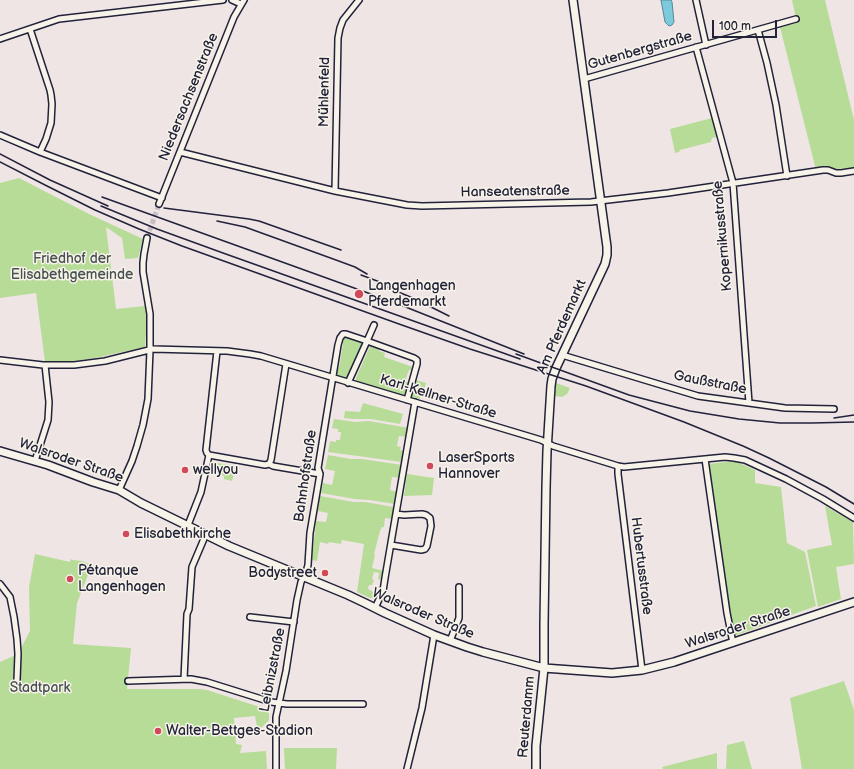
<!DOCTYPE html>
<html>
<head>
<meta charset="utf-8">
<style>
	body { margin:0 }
	#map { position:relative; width:854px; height:769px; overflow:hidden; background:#f0e5e5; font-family:"Balsamiq Sans",sans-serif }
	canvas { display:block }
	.scale { position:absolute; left:712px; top:20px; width:65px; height:18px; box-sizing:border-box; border:2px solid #22223b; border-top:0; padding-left:5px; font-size:12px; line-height:14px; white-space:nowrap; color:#22223b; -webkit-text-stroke:3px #f7f3e8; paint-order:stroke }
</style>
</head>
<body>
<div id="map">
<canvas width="854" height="769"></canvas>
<div class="scale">100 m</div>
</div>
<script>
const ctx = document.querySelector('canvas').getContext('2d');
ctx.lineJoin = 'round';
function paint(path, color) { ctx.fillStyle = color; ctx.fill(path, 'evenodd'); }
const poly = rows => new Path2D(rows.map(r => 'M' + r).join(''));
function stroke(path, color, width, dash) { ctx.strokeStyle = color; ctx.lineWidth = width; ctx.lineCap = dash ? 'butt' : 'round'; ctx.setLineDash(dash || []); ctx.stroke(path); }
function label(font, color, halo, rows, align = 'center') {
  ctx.font = font + ' "Balsamiq Sans",sans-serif'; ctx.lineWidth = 3; ctx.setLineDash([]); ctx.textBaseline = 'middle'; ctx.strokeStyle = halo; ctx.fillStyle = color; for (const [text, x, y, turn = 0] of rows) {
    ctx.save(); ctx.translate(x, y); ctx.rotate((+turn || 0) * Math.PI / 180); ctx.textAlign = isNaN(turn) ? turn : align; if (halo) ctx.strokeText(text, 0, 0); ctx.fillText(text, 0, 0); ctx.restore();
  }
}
paint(poly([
	[792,0,825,0,854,120,854,168,816,170,780,27,797,23],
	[712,118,717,137,712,138,711,142,680,150,679,152,675,153,670,129],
	[19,178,89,214,143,239,138,258,125,259,122,238,106,227,116,309,145,306,147,322,145,347,95,358,73,361,45,362,36,293,0,298,0,183],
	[346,337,362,342,364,345,362,347,361,347,347,380,338,377,336,374,337,368,339,368,343,344,341,343,342,340],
	[371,344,380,348,379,351,385,353,384,357,413,367,413,371,409,370,405,381,411,383,407,396,359,382,356,380,356,378],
	[416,380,426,383,424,390,419,389,419,388,415,390,415,394,421,396,419,399,411,397],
	[556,383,570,388,567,394,562,397,555,396],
	[363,403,403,414,400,424,371,419,352,419,344,418,345,411,360,412],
	[334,419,355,422,369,421,409,428,407,437,399,436,397,446,401,447,400,450,404,451,402,462,328,452,330,441,336,442,336,440,340,440,341,432,338,432,338,429,332,428],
	[328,455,351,459,362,459,402,465,400,478,392,477,390,490,397,492,395,504,369,500,354,499,321,493,323,483,332,485,335,471,325,469],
	[735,461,755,470,755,483,781,487,787,543,805,552,816,606,734,636,708,464],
	[217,463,236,466,232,481,224,479,224,476,221,475,222,467,216,466],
	[407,474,434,478,432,495,404,496],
	[320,496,354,502,365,502,394,507,392,519,385,518,384,527,382,527,380,531,374,554,375,555,372,568,384,571,382,580,378,579,379,573,374,572,372,579,374,580,372,585,369,585,368,589,373,592,373,593,376,594,374,598,370,598,357,592,364,544,342,540,341,544,329,542,328,544,320,542,317,561,312,560,316,521,326,522,328,513,318,511],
	[825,506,853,522,854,564,836,567,841,599,818,607,807,550,832,545],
	[35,554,70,562,71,559,73,560,82,561,92,565,77,603,73,644,131,648,127,689,199,689,207,690,269,710,269,720,260,729,257,727,255,716,234,718,236,744,242,745,240,753,266,751,267,769,0,769,0,662,18,654,30,631,29,587],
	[844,681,854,710,854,769,802,769,790,698],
	[744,741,752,769,726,769,727,745],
	[284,748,337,748,336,769,285,769],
	[717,753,717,769,663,769,662,767]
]), '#b6dc97');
const water = poly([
	[661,0,671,0,672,2,674,22,672,25,669,26,665,22,661,0]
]);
paint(water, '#7ccada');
stroke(water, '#58879a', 1);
stroke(poly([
	[147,238,159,204]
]), '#c7bec3', 5, [5, 2.5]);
const street = poly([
	[232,0,241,4],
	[696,0,706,45],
	[30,29,50,90,51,95,52,104,51,123,46,139,40,152],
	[758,30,767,63,776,105,787,176],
	[0,39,59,19,223,0],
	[696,47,733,183,749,403],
	[584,79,796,19],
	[0,135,40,152,162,198],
	[180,152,335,191,407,205,422,206,591,202,668,193,823,170,828,170,836,173,841,173,854,171],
	[335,191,338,38,340,28,343,20,359,0],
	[159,204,234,17,244,0],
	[374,325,367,341,414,358,417,360,417,364,407,400],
	[562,355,698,396,785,408,834,409],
	[0,360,43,365,74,365,105,361,153,349,227,351,250,354,261,356,541,440,553,446,618,466,624,467,725,457,734,458,745,460,786,479,823,499,854,518],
	[209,455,265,465,269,464,273,466,320,474],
	[705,459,727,613,733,643],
	[35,461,48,420,49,402,45,365],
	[269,464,271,460,286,364],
	[618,466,618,474,642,670],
	[119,490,132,461,137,446,143,425,148,399,150,350,150,314,143,272,143,263,144,254,147,238],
	[188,525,201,492,209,455,207,453,206,450,217,351],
	[391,545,421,550,425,549,427,546,431,526,430,518,426,515,422,514,404,515,396,514],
	[0,584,10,597,14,617,17,639,18,654,17,680],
	[375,608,383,591,385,578,415,402],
	[250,617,294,622],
	[450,641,459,618,459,587],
	[184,679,187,614,189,609,192,567,206,534],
	[128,681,191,679,207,682,271,702,287,704,363,704],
	[276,769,276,717,286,671,297,600,301,582,306,572,308,565,310,533,320,474,318,468,338,345,340,338,343,334,346,334,367,341,348,383],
	[407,769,422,708,434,635]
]);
const secondary = poly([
	[0,451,48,465,93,482,119,490,141,503,229,546,348,595,365,603,385,613,434,635,467,647,483,652,544,668,612,673,642,670,674,662,854,602],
	[536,769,536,746,544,668,544,624,546,488,547,451,551,386,552,379,556,368,605,264,607,255,607,247,573,0]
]);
stroke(street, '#22223b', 8);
stroke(secondary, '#22223b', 10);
stroke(street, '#f7f3e8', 5);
stroke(secondary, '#f7f3e8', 7);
stroke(poly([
	[0,154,50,180,108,206],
	[0,162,47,186,95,210,139,229,182,246,399,324,470,349,586,386,684,422,743,446,769,458,826,487,854,504],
	[102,197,393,302,524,354],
	[101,206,157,229,223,253,520,359],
	[164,208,249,219,259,221,341,250],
	[217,221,245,227,336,260,355,267,367,274],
	[361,275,388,285],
	[381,285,413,298,449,316],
	[516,354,629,395,690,411,739,419,780,423,812,423,854,422],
	[834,418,854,415]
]), '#22223b', 1.5);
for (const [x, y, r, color] of [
	[359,294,5,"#d1495b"],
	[430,466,4,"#d1495b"],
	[185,470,4,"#d1495b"],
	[126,534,4,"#d1495b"],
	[325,573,4,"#d1495b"],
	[70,579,4,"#d1495b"],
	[158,731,4,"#d1495b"]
]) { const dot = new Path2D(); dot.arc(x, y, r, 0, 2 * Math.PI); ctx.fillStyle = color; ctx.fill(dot); stroke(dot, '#f7f3e8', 1.5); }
label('14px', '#22223b', '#f7f3e8', [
	["Gutenbergstraße",640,51,-16],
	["Mühlenfeld",325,92,-89],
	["Niedersachsenstraße",189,97,-68],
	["Hanseatenstraße",515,192,-1],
	["Kopernikusstraße",723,236,-95],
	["Am Pferdemarkt",562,327,-66],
	["Gaußstraße",710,383,11],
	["Karl-Kellner-Straße",438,397,17],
	["Walsroder Straße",71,461,19],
	["Bahnhofstraße",306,476,-82],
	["Hubertusstraße",641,566,83],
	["Walsroder Straße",423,614,23],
	["Walsroder Straße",738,628,-18],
	["Leibnizstraße",273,670,-79],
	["Reuterdamm",527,717,-85]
]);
label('14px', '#475052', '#f7f3e8', [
	["Friedhof der",72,259],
	["Elisabethgemeinde",72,275],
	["Stadtpark",40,688]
]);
label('14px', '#22223b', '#f7f3e8', [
	["Langenhagen",368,286],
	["Pferdemarkt",368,302],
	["LaserSports",438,458],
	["Hannover",438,474],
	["wellyou",193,470],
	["Elisabethkirche",134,534],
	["Pétanque",78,571],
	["Langenhagen",78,587],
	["Bodystreet",317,573,"right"],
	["Walter-Bettges-Stadion",166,731]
], 'left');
</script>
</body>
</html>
